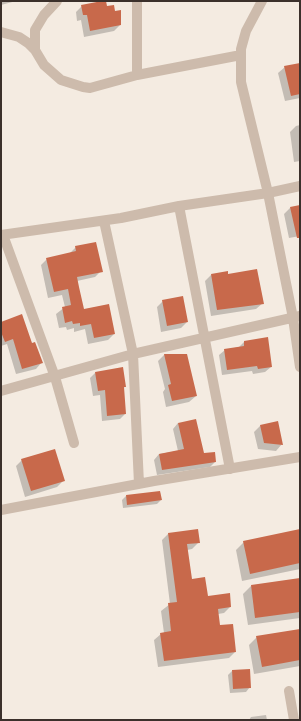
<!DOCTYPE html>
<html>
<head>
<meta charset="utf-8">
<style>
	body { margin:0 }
	#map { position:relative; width:301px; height:721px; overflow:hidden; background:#f4ebe1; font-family:Quicksand,sans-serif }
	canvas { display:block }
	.frame { position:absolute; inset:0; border:2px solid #3b302b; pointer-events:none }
</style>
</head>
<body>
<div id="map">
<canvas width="301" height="721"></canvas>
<div class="frame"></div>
</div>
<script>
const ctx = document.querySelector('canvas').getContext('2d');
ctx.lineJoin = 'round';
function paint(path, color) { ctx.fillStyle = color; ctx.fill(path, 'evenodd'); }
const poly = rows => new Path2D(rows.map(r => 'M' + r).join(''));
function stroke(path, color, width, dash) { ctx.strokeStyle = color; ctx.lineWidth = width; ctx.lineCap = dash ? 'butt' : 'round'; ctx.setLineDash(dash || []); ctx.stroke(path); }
paint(poly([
	[1,1,16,1,1,5],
	[82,6,107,7,115,12,120,11,120,25,114,31,84,37,81,20,77,21,76,12],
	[300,64,300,98,285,101,278,73,285,67],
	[300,125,300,161,294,162,290,132,296,126],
	[300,206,300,236,289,238,284,214,290,208],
	[76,247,101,271,95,277,77,281,83,310,114,334,108,340,88,344,85,329,74,332,74,328,67,330,66,327,59,328,56,314,65,307,62,295,48,298,41,265,47,259,70,253],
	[211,275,228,275,263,303,256,309,211,316,205,281],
	[163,301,187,322,181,328,161,332,157,307],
	[1,323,31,344,42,362,36,369,16,374,7,344,1,346],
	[244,342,271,367,265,372,253,374,252,371,222,375,219,355,225,350,239,347],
	[164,355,186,355,196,396,189,402,166,407,163,392,165,389,158,361],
	[95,373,125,387,123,388,125,414,120,419,102,421,100,395,93,396,90,378],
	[277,422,282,444,276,451,258,449,254,432,260,426],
	[178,423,203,454,215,462,210,467,157,475,154,460,159,454,178,451,173,429],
	[22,460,63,481,57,487,25,497,16,466],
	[160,492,161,500,157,504,123,508,122,500,126,496],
	[300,530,300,569,242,581,236,550,244,542],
	[168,534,199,542,192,549,187,550,191,580,207,597,230,607,224,613,218,614,219,626,235,652,229,658,158,667,154,640,161,634,164,633,161,611,170,604,162,540],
	[300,579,300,618,248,625,243,594,251,586],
	[300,630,300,666,254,674,249,645,257,637],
	[232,671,250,687,246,692,230,693,228,675],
	[266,715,267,720,249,720,251,717]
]), '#0003');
paint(poly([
	[102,1,106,1,107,6,114,5,115,11,121,10,121,25,90,31,87,15,83,15,81,5],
	[300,63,300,94,291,96,284,66],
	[300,205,300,238,297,238,290,207],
	[96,242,103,272,77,277,79,287,84,309,109,304,115,334,94,338,91,324,80,326,80,323,73,324,72,321,65,323,62,307,71,305,68,289,54,292,46,258,76,251,75,246],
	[257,269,264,304,217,310,211,274,228,271,228,274],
	[183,296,188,322,167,326,162,300],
	[22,314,32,343,35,342,43,363,22,369,13,339,5,342,1,332,1,322],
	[268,337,272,367,258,369,257,366,227,370,224,349,244,346,244,341],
	[164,354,187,354,197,396,172,401,168,385,171,384],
	[123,367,126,387,124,387,126,414,107,416,105,390,98,391,95,372],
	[196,419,204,453,215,452,216,462,162,470,159,454,184,449,178,423],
	[278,421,283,445,264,443,260,425],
	[55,449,65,481,31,491,21,459],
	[160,491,162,500,127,505,126,495],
	[198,529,200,543,187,544,192,579,205,577,208,596,230,593,231,607,218,609,220,625,233,624,236,652,164,661,160,633,171,631,168,603,177,602,168,533],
	[300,529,300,563,250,574,243,541],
	[300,578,300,612,255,618,251,585],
	[300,629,300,660,262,667,256,636],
	[250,669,251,688,233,689,232,670]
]), '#c8694b');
stroke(poly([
	[262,1,246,31,241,49,241,82,268,193,293,318,300,367],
	[1,32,19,37,28,43,35,50,44,65,61,80,83,87,90,88,137,75,241,55],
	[35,50,35,30,44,15,57,1],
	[137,75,137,1],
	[179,206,230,469],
	[104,221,133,354,139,484],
	[1,235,121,218,179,206,268,193,300,186],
	[3,235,55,377,74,443],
	[1,391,133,354,300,316],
	[1,510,154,481,300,457],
	[289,691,294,720]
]), '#cdbbac', 10);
</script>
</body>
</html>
